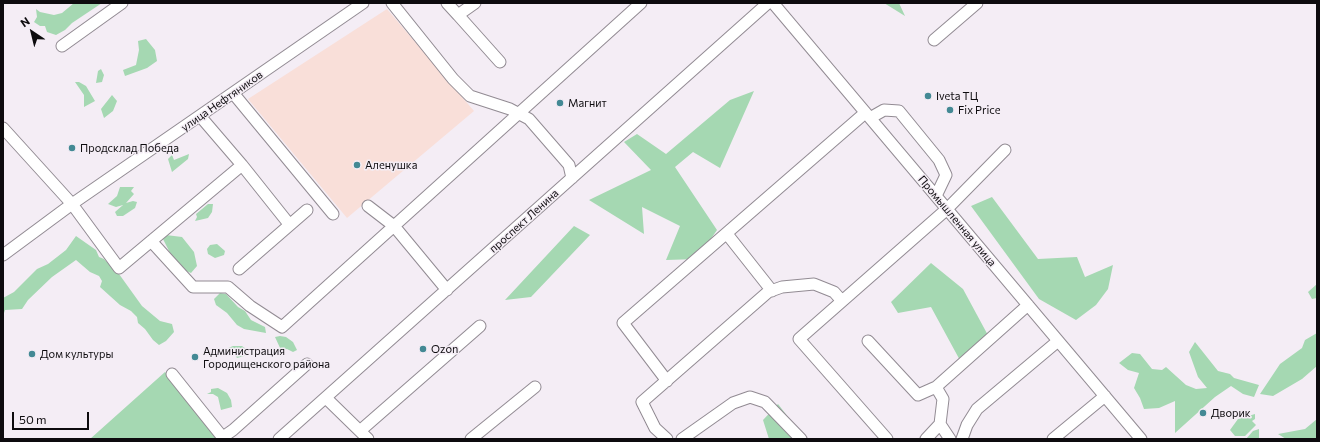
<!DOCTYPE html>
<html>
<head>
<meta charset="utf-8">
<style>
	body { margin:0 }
	#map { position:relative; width:1320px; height:442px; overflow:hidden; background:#f4edf5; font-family:Commissioner,sans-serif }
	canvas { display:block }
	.frame { position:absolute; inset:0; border:4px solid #0d0b0e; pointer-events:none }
	.north { position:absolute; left:12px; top:12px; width:40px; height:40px; -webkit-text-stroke:3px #f4edf5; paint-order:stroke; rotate:325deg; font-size:11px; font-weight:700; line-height:16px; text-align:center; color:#0d0b0e }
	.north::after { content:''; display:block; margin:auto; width:14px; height:18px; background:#0d0b0e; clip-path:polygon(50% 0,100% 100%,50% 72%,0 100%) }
	.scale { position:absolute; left:12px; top:412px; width:77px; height:18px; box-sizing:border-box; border:2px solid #0d0b0e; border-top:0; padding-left:5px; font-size:12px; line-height:14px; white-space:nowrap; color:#0d0b0e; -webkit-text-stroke:3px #f4edf5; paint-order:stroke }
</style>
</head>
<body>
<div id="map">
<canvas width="1320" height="442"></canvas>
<div class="frame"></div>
<div class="north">N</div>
<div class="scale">50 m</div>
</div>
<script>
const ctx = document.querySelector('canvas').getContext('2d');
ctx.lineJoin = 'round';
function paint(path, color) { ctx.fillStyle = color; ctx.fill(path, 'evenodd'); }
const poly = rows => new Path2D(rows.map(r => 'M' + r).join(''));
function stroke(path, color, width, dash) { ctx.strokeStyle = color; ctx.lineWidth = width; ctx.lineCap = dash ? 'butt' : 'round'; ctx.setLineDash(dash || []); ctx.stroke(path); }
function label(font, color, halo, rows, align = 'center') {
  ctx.font = font + ' Commissioner,sans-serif'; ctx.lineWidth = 3; ctx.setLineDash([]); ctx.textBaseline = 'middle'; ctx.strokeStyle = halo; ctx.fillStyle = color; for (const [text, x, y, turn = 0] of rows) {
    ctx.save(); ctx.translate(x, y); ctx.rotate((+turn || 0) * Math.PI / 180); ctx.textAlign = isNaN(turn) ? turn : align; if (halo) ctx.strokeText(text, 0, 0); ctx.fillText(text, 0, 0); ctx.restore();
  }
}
paint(poly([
	[387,9,474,111,347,218,248,99]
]), '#f9dfd9');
paint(poly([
	[74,3,102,3,72,23,65,30,56,35,47,32,45,26,40,26,34,22,37,17,36,9,40,12,54,15,62,13],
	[884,3,899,3,905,16],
	[146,39,155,50,157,61,147,68,125,76,123,70,136,65,139,50,138,41],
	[101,69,104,75,102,82,96,83,98,71],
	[75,82,79,82,86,86,95,101,84,107,84,95],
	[754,91,720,168,693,152,675,167,717,230,697,259,666,260,680,226,642,207,644,234,589,200,651,170,624,142,637,134,666,154,730,100],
	[112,95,117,101,113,111,104,118,101,109],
	[189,154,188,159,172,172,168,159,172,155,174,160],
	[120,187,134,187,131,191,134,194,126,203,133,201,137,202,135,208,123,216,117,216,115,212,123,205,116,207,108,204,117,196],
	[992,197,1038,259,1077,257,1085,277,1113,265,1108,289,1096,305,1076,320,1039,299,971,206],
	[208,204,213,204,212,212,208,218,195,221,197,217,196,214],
	[574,226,590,235,531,297,505,300],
	[166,235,182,237,194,252,197,266,191,273,177,267,162,237],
	[76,236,96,250,99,257,104,259,119,274,142,306,160,321,172,324,174,332,166,341,159,345,153,340,145,329,138,323,137,317,131,311,120,305,100,287,102,281,99,276,90,272,76,260,52,277,28,300,22,309,5,310,3,316,3,298,14,292,37,269,48,264,66,250],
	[217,244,225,251,224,255,215,258,208,254,207,249,210,245],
	[931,263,963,289,990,339,962,364,931,307,898,313,891,302],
	[1317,284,1317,298,1312,299,1308,292],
	[220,293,226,294,238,307,245,311,251,320,265,327,266,333,244,329,237,325,227,313,216,305,214,299],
	[1317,333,1317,366,1302,379,1273,396,1260,394,1280,364,1302,348,1305,340],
	[280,336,286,337,293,342,297,350,293,352,287,349,281,350,275,337],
	[1195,342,1218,371,1230,374,1234,378,1259,385,1254,397,1243,394,1231,386,1215,397,1175,433,1175,401,1159,408,1144,409,1140,398,1134,388,1139,373,1128,370,1119,363,1132,353,1140,354,1152,369,1162,370,1166,367,1186,385,1196,389,1207,388,1198,377,1189,352],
	[233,346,242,346,246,349,248,355,237,358,234,353,228,352,226,349],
	[165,372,223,437,221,439,90,439],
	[218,388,227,393,231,400,232,407,221,410,218,397,213,394,207,394,211,392,211,389],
	[778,404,805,439,769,439,763,420],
	[1255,414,1255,419,1252,421,1256,425,1245,436,1235,436,1230,430,1238,419],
	[1317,419,1317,439,1286,439,1278,434,1305,429],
	[1259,429,1259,439,1246,439,1253,431]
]), '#a5d8b2');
const minor = poly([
	[392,3,453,79,470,96,510,109,529,119,569,165,572,178],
	[447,3,458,15,475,3],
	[773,3,1141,439],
	[458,15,500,62],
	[934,40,977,3],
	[62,46,122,3],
	[233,93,333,214],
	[870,118,884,110,899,111,939,160,946,175,936,196],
	[3,128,72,204,119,268,242,165,200,116],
	[242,165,289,224],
	[727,234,772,291],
	[151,241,193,287,228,287,250,306,282,327,394,226,368,206],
	[3,255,72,204,363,3],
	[239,269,307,210],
	[447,290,394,226,641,3],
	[868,341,918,395,936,387,1028,305],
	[172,374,224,439],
	[667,381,623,323,865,113],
	[936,387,943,399,940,424,950,439],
	[326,398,368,439],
	[361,430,480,326],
	[223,437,233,430,307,364],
	[279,439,768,3],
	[471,439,535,387],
	[667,439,655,428,642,402,768,292,782,287,814,284,834,292,842,301],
	[682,439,733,403,750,397,765,402,801,439],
	[887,439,799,339,947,209,1005,150],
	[926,439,940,424],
	[962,439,967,425,977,409,1058,341],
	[1053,439,1105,396]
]);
stroke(minor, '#928b93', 13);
stroke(minor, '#fff', 11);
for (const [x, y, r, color] of [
	[928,96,4,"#438994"],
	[560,103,4,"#438994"],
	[950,110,4,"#438994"],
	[72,148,4,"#438994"],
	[357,165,4,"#438994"],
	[423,349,4,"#438994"],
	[32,354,4,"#438994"],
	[195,357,4,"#438994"],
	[1203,413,4,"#438994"]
]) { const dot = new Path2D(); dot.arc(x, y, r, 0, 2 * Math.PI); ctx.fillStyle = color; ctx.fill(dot); stroke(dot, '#f4edf5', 1.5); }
label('11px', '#0d0b0e', '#f4edf5', [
	["Iveta ТЦ",936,96],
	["Магнит",568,103],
	["Fix Price",958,110],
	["Продсклад Победа",80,148],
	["Аленушка",365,165],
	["Ozon",431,349],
	["Администрация",203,351],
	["Городищенского района",203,364],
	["Дом культуры",40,354],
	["Дворик",1211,413]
], 'left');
label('11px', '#0d0b0e', '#f4edf5', [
	["улица Нефтяников",222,101,-35],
	["проспект Ленина",524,221,-42],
	["Промышленная улица",957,221,50]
]);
</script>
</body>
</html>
